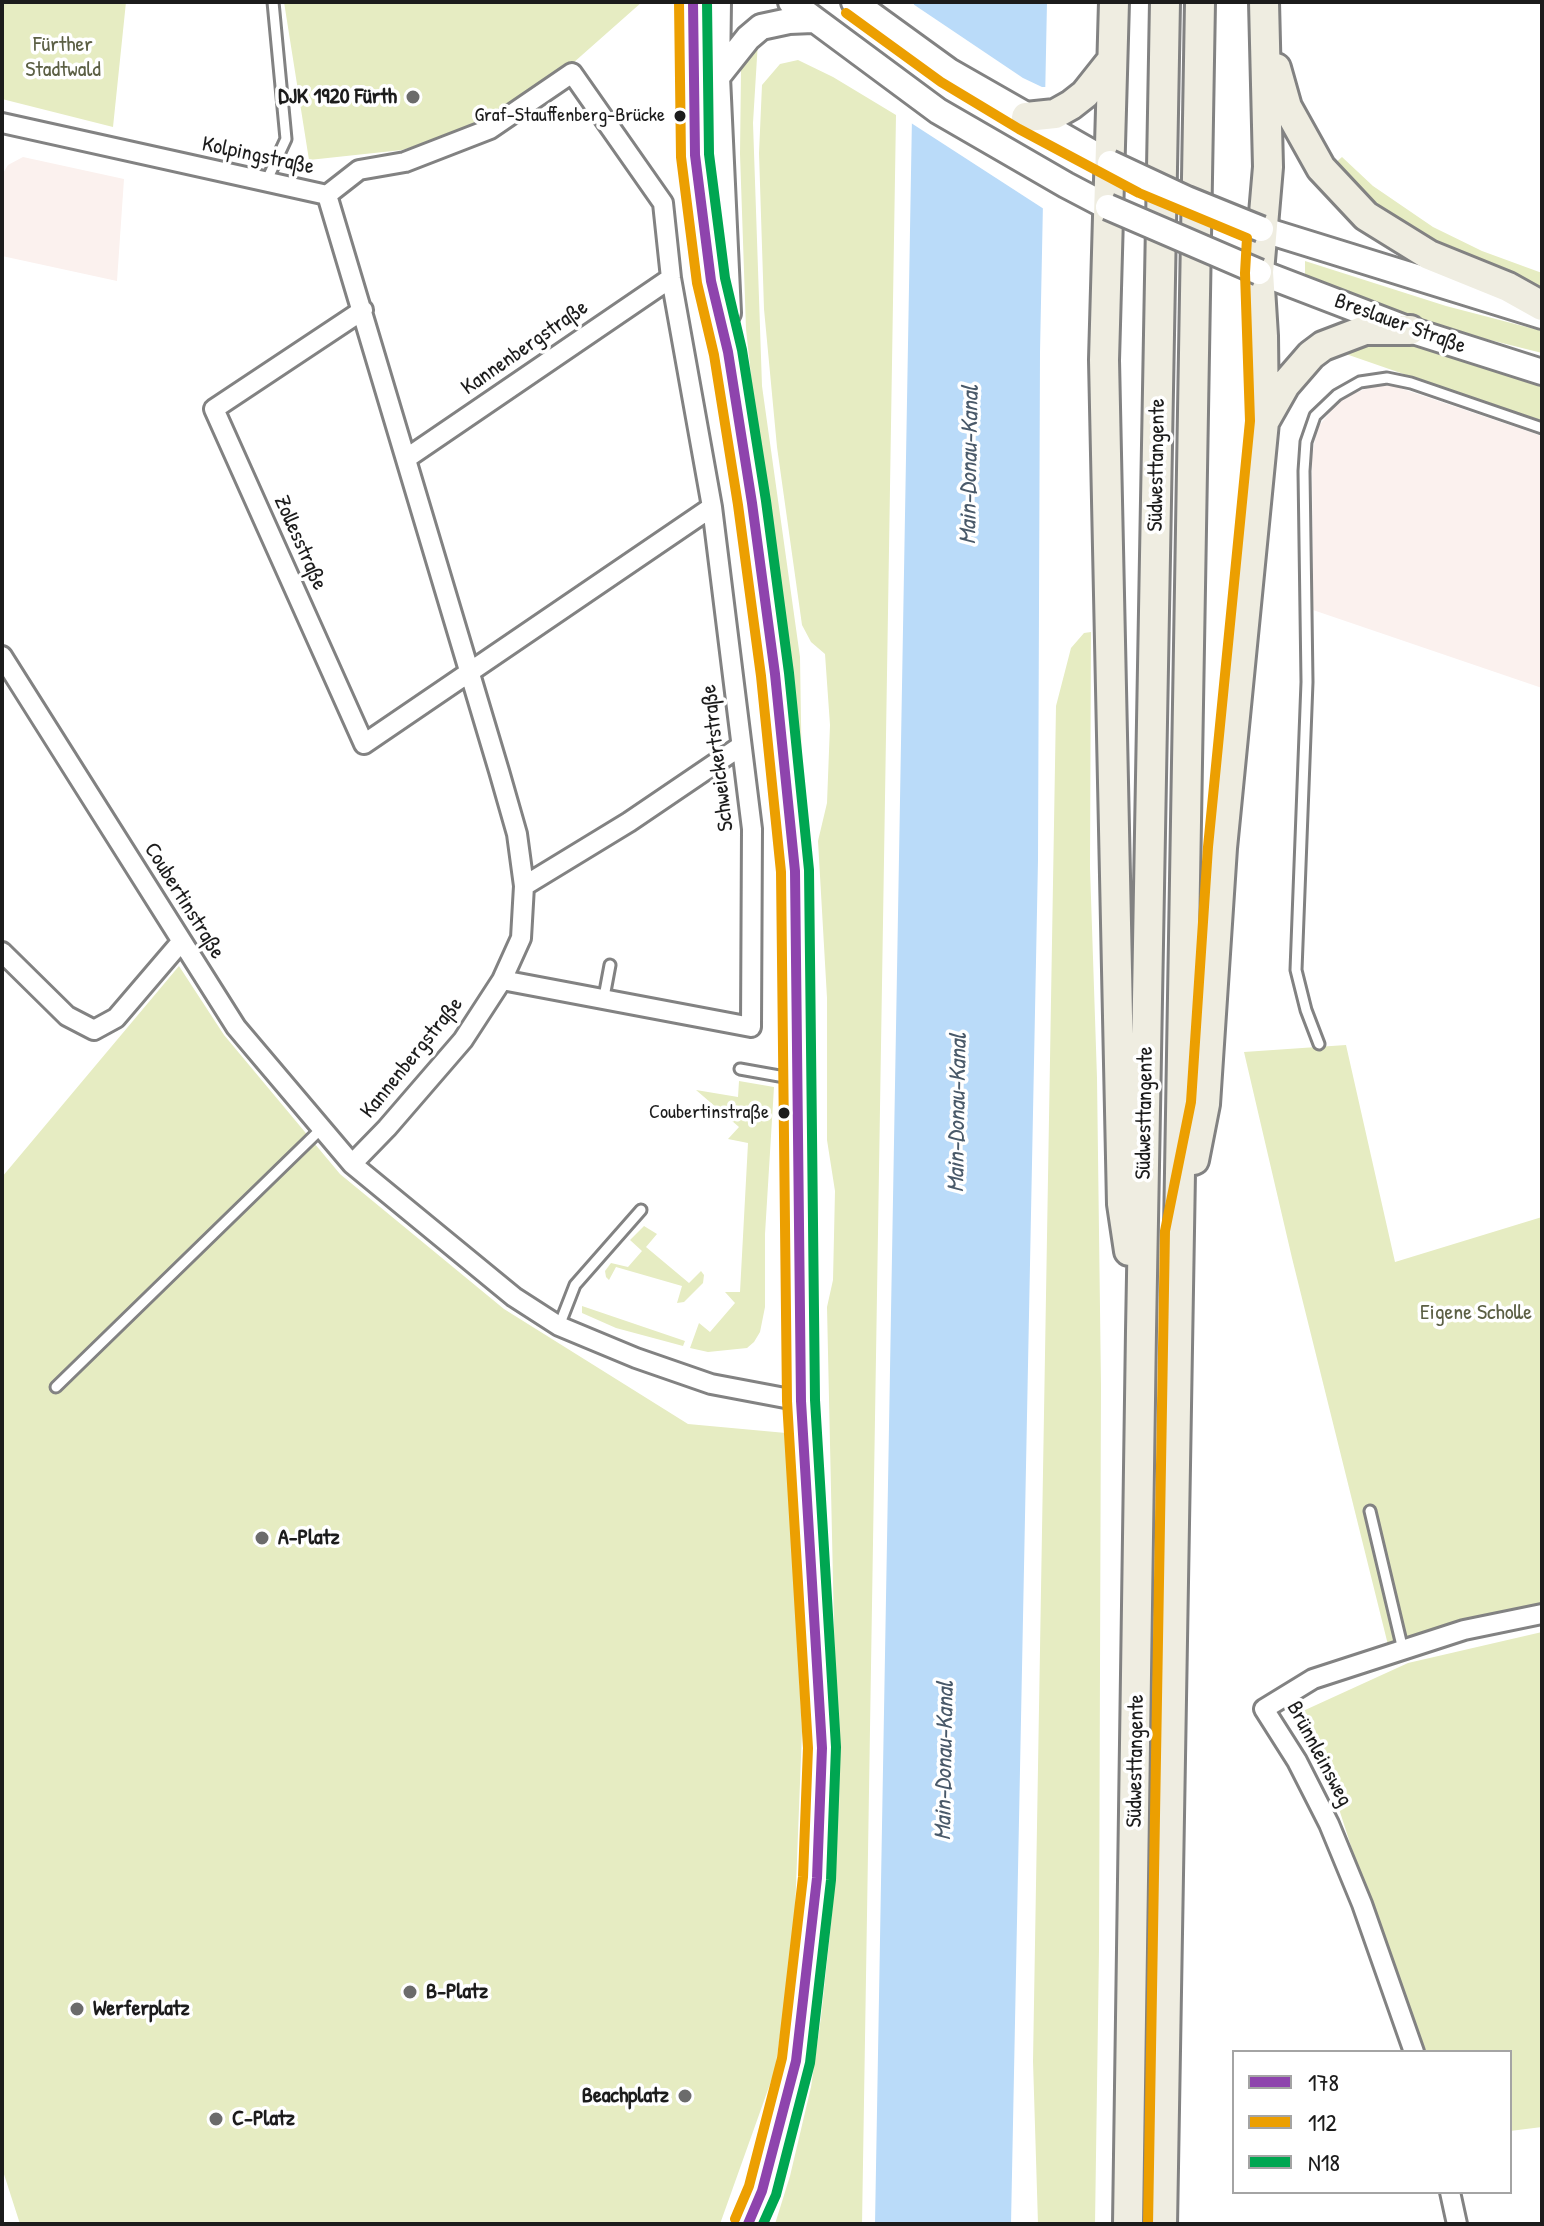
<!DOCTYPE html>
<html>
<head>
<meta charset="utf-8">
<style>
	body { margin:0 }
	#map { position:relative; width:1544px; height:2226px; overflow:hidden; background:#fff; font-family:"Patrick Hand",sans-serif }
	canvas { display:block }
	.frame { position:absolute; inset:0; border:4px solid #1c1c1c; pointer-events:none }
	.legend { position:absolute; left:1232px; top:2050px; width:280px; height:144px; box-sizing:border-box; background:#fff; border:2px solid #a4a4a4; margin:0; padding:10px 14px; list-style:none; font-size:24px; color:#1c1c1c }
	.legend li { display:flex; align-items:center; gap:16px; height:40px }
	.legend b { width:40px; border:2px solid #a4a4a4 }
</style>
</head>
<body>
<div id="map">
<canvas width="1544" height="2226"></canvas>
<div class="frame"></div>
<ul class="legend">
<li><b style="height:10px;background:#8e44ad"></b>178</li>
<li><b style="height:10px;background:#ec9f01"></b>112</li>
<li><b style="height:10px;background:#00a651"></b>N18</li>
</ul>
</div>
<script>
const ctx = document.querySelector('canvas').getContext('2d');
ctx.lineJoin = 'round';
function paint(path, color) { ctx.fillStyle = color; ctx.fill(path, 'evenodd'); }
const poly = rows => new Path2D(rows.map(r => 'M' + r).join(''));
function stroke(path, color, width, dash) { ctx.strokeStyle = color; ctx.lineWidth = width; ctx.lineCap = dash ? 'butt' : 'round'; ctx.setLineDash(dash || []); ctx.stroke(path); }
function label(font, color, halo, rows, align = 'center') {
  ctx.font = font + ' "Patrick Hand",sans-serif'; ctx.lineWidth = 7; ctx.setLineDash([]); ctx.textBaseline = 'middle'; ctx.strokeStyle = halo; ctx.fillStyle = color; for (const [text, x, y, turn = 0] of rows) {
    ctx.save(); ctx.translate(x, y); ctx.rotate((+turn || 0) * Math.PI / 180); ctx.textAlign = isNaN(turn) ? turn : align; if (halo) ctx.strokeText(text, 0, 0); ctx.fillText(text, 0, 0); ctx.restore();
  }
}
paint(poly([
	[23,157,124,179,117,281,2,256,2,175,8,165],
	[1373,386,1394,386,1542,436,1542,688,1313,610,1312,457,1317,428,1342,398]
]), '#fbf1ee');
paint(poly([
	[2,2,126,2,113,127,2,99],
	[284,2,642,2,564,71,489,123,402,150,309,160],
	[758,41,753,123,762,386,800,657,802,783,789,658,762,479,746,329,740,154,741,70,745,57],
	[798,60,833,77,896,115,862,2224,775,2224,790,2176,811,2087,821,2017,832,1914,837,1764,827,1307,833,1280,835,1191,827,1140,827,998,818,841,827,803,830,725,825,654,811,642,802,625,777,447,764,309,759,153,762,85,780,64],
	[1342,157,1373,186,1433,227,1482,251,1542,273,1542,291,1470,263,1372,205,1334,164],
	[1305,261,1446,306,1542,331,1542,353,1438,327,1305,282],
	[1392,340,1415,344,1542,385,1542,422,1343,353,1354,343],
	[1091,632,1090,868,1097,1078,1101,1386,1099,1950,1095,2224,1038,2224,1033,2061,1056,706,1071,648,1084,633],
	[179,966,224,1035,340,1174,504,1309,688,1424,786,1433,802,1731,794,1937,775,2070,720,2224,20,2224,2,2168,2,1177],
	[1346,1045,1395,1262,1542,1217,1542,1615,1390,1653,1292,1258,1244,1052],
	[739,1081,774,1087,765,1234,765,1307,760,1332,754,1342,747,1348,708,1352,690,1348,699,1323,710,1332,735,1303,725,1292,740,1292,748,1143,728,1139,739,1127,696,1090,738,1097],
	[644,1226,657,1234,646,1247,689,1283,701,1271,704,1275,703,1283,684,1302,677,1303,682,1286,616,1267,609,1280,606,1277,605,1271,611,1263,628,1267,642,1251,630,1240],
	[582,1306,685,1341,683,1346,616,1328,582,1313],
	[1542,1632,1542,2127,1510,2131,1510,2052,1417,2052,1332,1787,1292,1716,1408,1663]
]), '#e6ecc2');
paint(poly([
	[914,2,1047,2,1040,352,1038,860,1011,2224,875,2224]
]), '#badbf9');
paint(poly([
	[910,2,1023,78,1042,87,1049,87,1047,211,908,121]
]), '#fff');
const service = poly([
	[266,182,286,139,273,2],
	[604,997,610,965],
	[1319,1044,1306,1010,1296,970,1307,682,1304,471,1306,442,1315,416,1337,395,1360,382,1387,378,1411,383,1542,428],
	[740,1069,796,1079],
	[559,1326,575,1285,641,1210],
	[56,1387,322,1128],
	[1370,1511,1403,1650]
]);
const minor = poly([
	[2,123,327,195,359,170,405,162,490,129,572,73,663,203,671,278,712,507,752,829,751,1027,502,980],
	[327,195,499,771,517,834,524,886,521,938,502,980,463,1040,387,1128,352,1164],
	[363,310,214,409,364,744,712,507],
	[407,458,671,278],
	[2,656,236,1027,352,1164,514,1297,559,1326,636,1358,711,1384,801,1401],
	[524,886,629,822,741,746],
	[2,952,67,1016,94,1030,116,1018,181,942],
	[1414,2052,1362,1904,1329,1824,1297,1761,1264,1709,1313,1679,1464,1630,1542,1614],
	[1450,2192,1457,2224]
]);
const secondary = poly([
	[693,2,695,155,711,281,728,352,752,503,775,674,795,871,801,1401,822,1748,817,1878,796,2061,762,2191,748,2224],
	[718,2,717,77,728,313],
	[791,2,938,111,1066,185,1108,207],
	[854,2,949,71,1110,163],
	[717,77,748,38,761,27,789,21,813,20],
	[1261,229,1542,316],
	[1259,272,1410,330,1542,372]
]);
const trunk = poly([
	[1114,2,1104,360,1122,1204,1129,1251],
	[1276,68,1287,107,1321,168,1366,216,1429,255,1508,287,1542,306],
	[1026,117,1055,114,1071,105,1085,94,1112,60],
	[1264,422,1285,385,1311,355,1323,346,1365,330,1410,330],
	[1194,1160,1205,1104,1222,848,1264,422,1263,336,1259,272,1268,167,1264,2],
	[1128,2224,1141,1331,1165,2],
	[1162,2224,1200,2]
]);
stroke(service, '#828282', 15);
stroke(minor, '#828282', 24);
stroke(secondary, '#828282', 30);
stroke(trunk, '#828282', 34);
stroke(service, '#fff', 9);
stroke(minor, '#fff', 18);
stroke(secondary, '#fff', 24);
stroke(trunk, '#efede1', 28);
const secondaryBridge = poly([
	[1110,163,1187,199,1261,229],
	[1108,207,1259,272]
]);
stroke(secondaryBridge, '#828282', 30, []);
stroke(secondaryBridge, '#fff', 24);
stroke(poly([
	[693,2,695,155,711,281,728,352,752,503,775,674,795,871,801,1401,822,1748,817,1878,796,2061,762,2191,748,2224]
]), '#8e44ad', 10);
stroke(poly([
	[679,2,681,157,697,283,714,355,738,505,761,676,781,872,787,1401,808,1748,803,1877,782,2058,749,2186,735,2219],
	[846,13,941,82,1019,129,1139,193,1247,238,1245,273,1250,421,1208,847,1191,1102,1165,1231,1148,2224]
]), '#ec9f01', 10);
stroke(poly([
	[707,2,709,154,725,278,742,350,766,501,789,673,809,870,815,1400,836,1747,831,1880,810,2063,776,2195,763,2224]
]), '#00a651', 10);
for (const [x, y, r, color] of [
	[413,97,8,"#6b6b6b"],
	[680,116,7,"#1c1c1c"],
	[784,1113,7,"#1c1c1c"],
	[262,1538,8,"#6b6b6b"],
	[410,1992,8,"#6b6b6b"],
	[77,2009,8,"#6b6b6b"],
	[685,2096,8,"#6b6b6b"],
	[216,2119,8,"#6b6b6b"]
]) { const dot = new Path2D(); dot.arc(x, y, r, 0, 2 * Math.PI); ctx.fillStyle = color; ctx.fill(dot); stroke(dot, '#fff', 3); }
label('20px', '#1c1c1c', '#fff', [
	["Graf-Stauffenberg-Brücke",665,116],
	["Coubertinstraße",769,1113]
], 'right');
label('22px', '#5c6045', '#fff', [
	["Fürther",63,45],
	["Stadtwald",63,70],
	["Eigene Scholle",1476,1313]
]);
label('bold 22px', '#1c1c1c', '#fff', [
	["DJK 1920 Fürth",397,97,"right"],
	["A-Platz",278,1538],
	["B-Platz",426,1992],
	["Werferplatz",93,2009],
	["Beachplatz",669,2096,"right"],
	["C-Platz",232,2119]
], 'left');
label('22px', '#1c1c1c', '#fff', [
	["Kolpingstraße",258,156,12],
	["Breslauer Straße",1400,324,20],
	["Kannenbergstraße",525,348,-35],
	["Südwesttangente",1157,465,-89],
	["Zollesstraße",300,543,66],
	["Schweickertstraße",718,758,-97],
	["Coubertinstraße",184,901,58],
	["Kannenbergstraße",412,1058,-51],
	["Südwesttangente",1145,1113,-89],
	["Brünnleinsweg",1319,1754,62],
	["Südwesttangente",1136,1761,-89]
]);
label('italic 24px', '#495969', '#fff', [
	["Main-Donau-Kanal",970,465,-89],
	["Main-Donau-Kanal",958,1113,-89],
	["Main-Donau-Kanal",945,1761,-89]
]);
</script>
</body>
</html>
